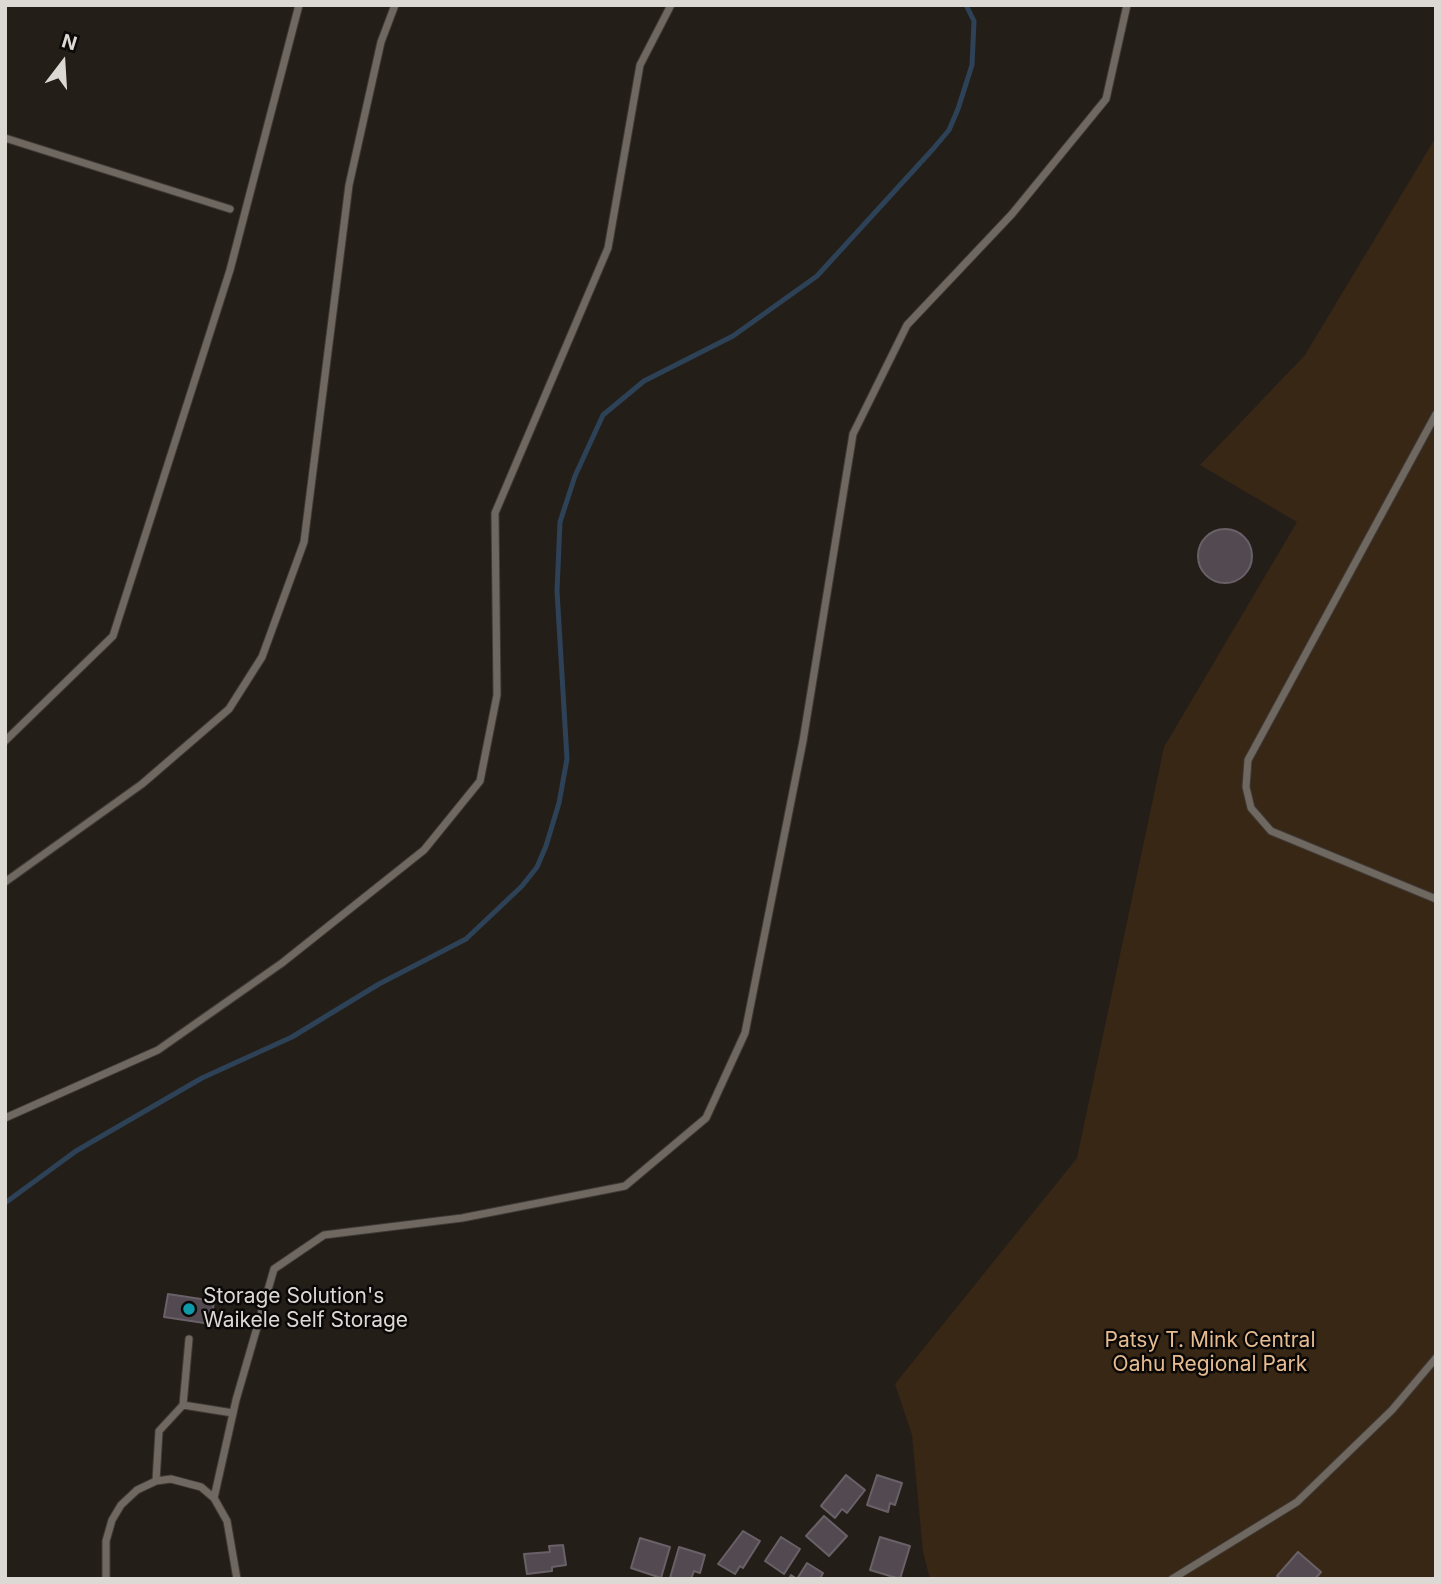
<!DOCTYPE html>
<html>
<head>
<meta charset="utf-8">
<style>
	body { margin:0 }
	#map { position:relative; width:1441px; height:1584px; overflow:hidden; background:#241e19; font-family:Inter,sans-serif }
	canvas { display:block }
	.frame { position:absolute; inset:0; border:7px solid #dcd8d4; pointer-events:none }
	.north { position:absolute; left:28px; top:28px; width:70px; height:70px; -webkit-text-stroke:5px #0b0907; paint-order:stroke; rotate:17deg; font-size:19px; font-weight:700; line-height:28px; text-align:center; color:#dcd8d4 }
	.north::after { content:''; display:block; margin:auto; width:24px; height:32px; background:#dcd8d4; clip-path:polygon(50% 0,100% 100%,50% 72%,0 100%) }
</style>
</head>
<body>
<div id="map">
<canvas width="1441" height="1584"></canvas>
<div class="frame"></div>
<div class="north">N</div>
</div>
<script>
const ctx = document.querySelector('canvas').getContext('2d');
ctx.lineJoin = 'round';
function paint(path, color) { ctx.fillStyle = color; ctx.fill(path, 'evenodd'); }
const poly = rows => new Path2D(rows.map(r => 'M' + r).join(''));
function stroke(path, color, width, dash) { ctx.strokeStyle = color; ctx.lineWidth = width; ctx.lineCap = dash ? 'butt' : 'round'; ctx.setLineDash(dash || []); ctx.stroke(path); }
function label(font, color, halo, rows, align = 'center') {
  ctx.font = font + ' Inter,sans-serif'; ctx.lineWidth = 5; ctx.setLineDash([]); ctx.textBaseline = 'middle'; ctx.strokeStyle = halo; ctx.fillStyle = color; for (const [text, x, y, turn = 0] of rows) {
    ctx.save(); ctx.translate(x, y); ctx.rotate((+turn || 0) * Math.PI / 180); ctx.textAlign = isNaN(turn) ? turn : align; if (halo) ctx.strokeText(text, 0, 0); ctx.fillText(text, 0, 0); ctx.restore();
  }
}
paint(poly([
	[1436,137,1436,1579,930,1579,923,1552,912,1435,895,1384,1077,1158,1164,747,1297,522,1200,465,1305,355]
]), '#382715');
stroke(poly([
	[5,1203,76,1151,202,1078,292,1037,379,984,466,939,522,886,537,867,546,846,559,803,567,759,557,591,560,522,575,476,603,415,644,381,733,336,817,276,933,149,949,130,958,109,972,65,974,21,966,5]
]), '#2d4257', 5);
const building = poly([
	'1198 556a27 27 0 1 1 54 0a27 27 0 1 1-54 0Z',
	[168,1294,214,1301,211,1324,164,1317,168,1294],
	[846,1475,865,1490,847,1513,842,1509,835,1518,821,1506,846,1475],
	[877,1475,902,1483,895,1505,890,1503,888,1512,867,1505,877,1475],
	[824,1516,847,1536,829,1556,806,1536,824,1516],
	[743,1531,760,1541,743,1568,740,1566,735,1574,718,1564,743,1531],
	[781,1537,800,1549,784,1574,765,1561,781,1537],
	[880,1537,910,1546,900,1579,870,1570,880,1537],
	[640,1538,670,1547,661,1578,631,1568,640,1538],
	[563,1545,566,1565,552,1567,552,1571,527,1574,524,1554,550,1552,549,1546,563,1545],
	[679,1547,705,1555,700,1573,694,1571,691,1579,670,1578,679,1547],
	[1298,1552,1321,1572,1315,1579,1281,1579,1277,1576,1298,1552],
	[807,1563,823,1573,820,1579,789,1579,791,1575,797,1579,807,1563]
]);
paint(building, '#524a50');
stroke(building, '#696167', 2);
const lane = poly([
	[5,138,230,209],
	[1436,414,1248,760,1246,787,1251,808,1271,831,1436,899],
	[5,741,113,636,230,270,299,5],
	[5,882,142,784,229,709,262,657,304,542,349,185,381,42,395,5],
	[5,1118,158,1050,282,963,424,850,480,781,497,695,495,513,608,248,640,65,671,5],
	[183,1405,189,1339],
	[156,1481,159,1431,183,1405,233,1413],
	[214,1498,236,1400,274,1269,324,1235,462,1218,625,1186,706,1118,745,1033,803,741,853,434,907,325,1012,214,1106,99,1127,5],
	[106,1579,106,1541,112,1520,121,1505,137,1490,156,1481,171,1479,201,1487,214,1498,227,1521,237,1579],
	[1172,1579,1297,1502,1392,1410,1436,1358]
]);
stroke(lane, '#3f3a37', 9);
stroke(lane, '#6f6861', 7);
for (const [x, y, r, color] of [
	[189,1309,7,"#0f9aa8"]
]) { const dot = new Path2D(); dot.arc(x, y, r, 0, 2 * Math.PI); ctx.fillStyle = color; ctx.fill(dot); stroke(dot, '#0b0907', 2.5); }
label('21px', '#dcd8d4', '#0b0907', [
	["Storage Solution's",203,1297],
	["Waikele Self Storage",203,1321]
], 'left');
label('21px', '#e6bb90', '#0b0907', [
	["Patsy T. Mink Central",1210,1341],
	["Oahu Regional Park",1210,1365]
]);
</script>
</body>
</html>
